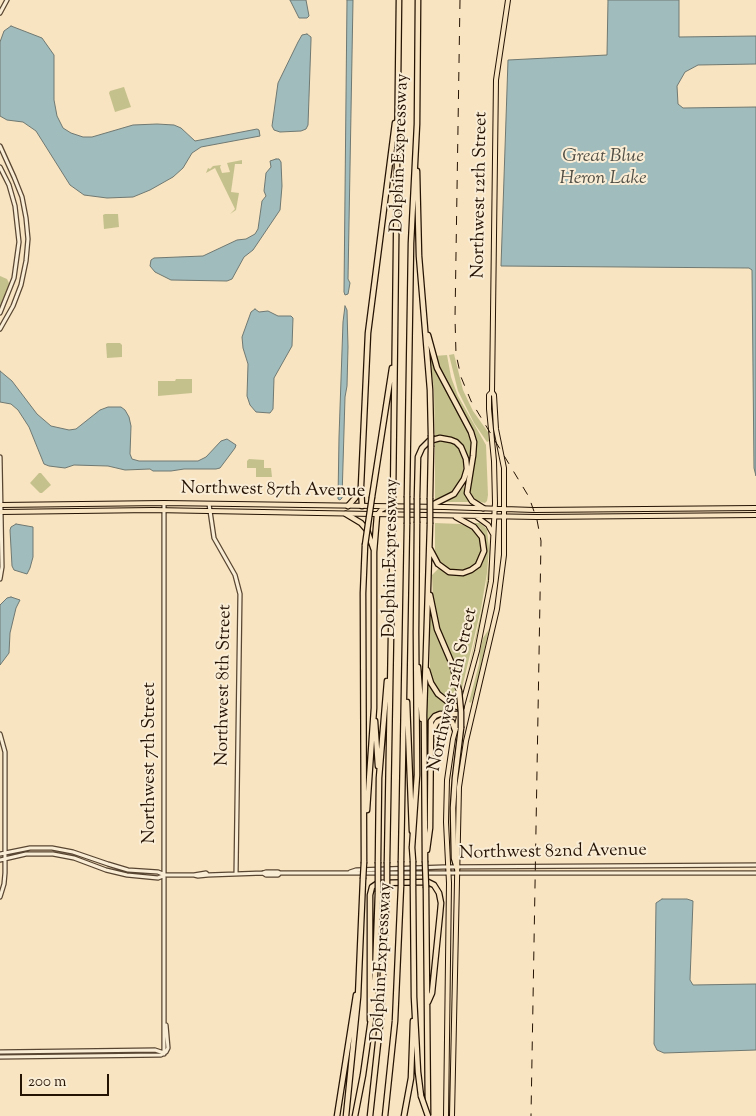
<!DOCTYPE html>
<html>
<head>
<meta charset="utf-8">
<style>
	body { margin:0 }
	#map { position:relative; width:756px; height:1116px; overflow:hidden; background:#f8e4c0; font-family:"Sorts Mill Goudy",serif }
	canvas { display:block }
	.scale { position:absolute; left:20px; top:1074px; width:89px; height:22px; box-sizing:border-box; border:2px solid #241203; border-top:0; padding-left:6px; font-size:15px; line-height:18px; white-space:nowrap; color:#241203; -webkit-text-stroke:4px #faedd6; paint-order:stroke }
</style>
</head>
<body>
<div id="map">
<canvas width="756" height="1116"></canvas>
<div class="scale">200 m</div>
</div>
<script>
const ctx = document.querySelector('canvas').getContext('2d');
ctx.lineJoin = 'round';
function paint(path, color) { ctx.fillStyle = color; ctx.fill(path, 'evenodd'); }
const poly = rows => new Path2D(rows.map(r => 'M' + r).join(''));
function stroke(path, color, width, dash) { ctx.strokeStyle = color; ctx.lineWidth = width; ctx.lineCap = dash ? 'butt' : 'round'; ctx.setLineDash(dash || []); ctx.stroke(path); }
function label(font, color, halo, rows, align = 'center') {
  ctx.font = font + ' "Sorts Mill Goudy",serif'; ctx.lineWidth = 4; ctx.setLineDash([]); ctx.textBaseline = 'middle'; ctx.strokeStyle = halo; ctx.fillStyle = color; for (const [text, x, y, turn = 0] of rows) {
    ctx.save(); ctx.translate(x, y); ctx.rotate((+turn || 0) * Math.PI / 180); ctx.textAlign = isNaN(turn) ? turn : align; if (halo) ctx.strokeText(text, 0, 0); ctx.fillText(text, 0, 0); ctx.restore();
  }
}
paint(poly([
	[124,87,131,107,115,112,109,93,110,91],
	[242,160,242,164,235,164,231,192,239,193,236,210,230,214,235,209,215,168,206,173,208,168,210,169,213,166,221,165,220,167,222,173,230,172,227,163],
	[105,214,118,214,119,227,104,229,103,215],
	[0,276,7,279,10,285,0,309],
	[107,343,120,343,122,345,122,357,107,358,106,344],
	[430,354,435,366,466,424,472,442,470,465,468,465,467,458,453,439,443,436,435,437,434,392],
	[454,354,463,390,473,411,488,432,489,441,487,442,474,423,458,391,449,355],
	[447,355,451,377,458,396,486,445,488,495,487,501,485,503,477,501,469,493,475,438,471,425,443,376,434,356],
	[176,379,192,379,192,393,158,396,158,381,175,381],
	[435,440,448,440,456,445,463,457,465,467,464,473,457,490,442,499,435,500],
	[249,459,264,460,264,468,271,468,272,477,256,477,256,468,247,468,247,461],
	[39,473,41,473,51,485,42,493,40,493,30,483],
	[464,486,469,502,446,502,458,494],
	[435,523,460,524,472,528,481,539,482,551,477,563,466,571,451,571,442,565,435,554],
	[474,523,480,523,487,529,489,548,487,573,481,609,461,692,438,626,433,598,432,575,439,568,449,574,464,575,473,572,482,564,486,554,486,542,480,528],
	[490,530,491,556,486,599,466,679,485,595,489,561],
	[430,609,453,676,458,699,455,705,444,698,435,688,430,676],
	[489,629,476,688,471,703,469,702,479,664,480,651,483,638],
	[427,680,455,708,454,712,437,712,427,720]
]), '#c5c18d');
const water = poly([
	[290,0,306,0,309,16,307,18,299,18,290,0],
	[347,0,353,0,348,279,350,283,348,294,345,295,344,292,347,0],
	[608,0,679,0,679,37,756,36,756,64,698,65,685,72,677,86,678,104,683,108,756,107,756,476,754,468,752,270,749,268,501,266,508,60,607,55,608,0],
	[11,26,42,38,54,55,54,100,57,116,63,128,71,133,83,137,92,137,133,125,157,124,174,125,181,128,195,141,257,129,259,130,260,136,201,147,192,153,183,168,173,177,150,190,133,197,107,198,84,195,70,185,36,131,23,122,7,120,0,116,0,42,4,31,11,26],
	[307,34,311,37,311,40,308,125,306,129,301,131,280,132,274,130,272,126,278,83,298,42,302,35,307,34],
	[276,159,279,159,281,162,282,186,280,210,253,250,244,257,232,279,227,281,171,280,155,272,150,266,151,260,154,258,203,256,237,240,246,239,255,234,258,229,262,201,266,196,264,191,266,173,271,167,270,161,276,159],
	[345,306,347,310,348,347,347,386,345,397,342,498,340,500,338,499,339,437,343,322,345,306],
	[255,309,259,312,268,311,278,316,291,316,293,318,292,346,274,378,273,409,270,413,256,412,250,405,247,396,248,364,243,348,242,337,251,312,255,309],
	[0,371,12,381,37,414,51,426,69,430,76,429,100,410,108,407,121,407,125,410,129,417,131,426,130,454,132,459,139,461,198,461,206,457,221,441,227,439,236,445,235,448,220,468,216,469,184,469,171,471,153,471,150,469,125,470,108,466,74,465,65,468,49,466,44,464,29,427,18,410,11,404,0,402,0,371],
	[16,524,33,527,33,557,30,568,27,574,14,570,12,566,10,530,11,527,16,524],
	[11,597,20,600,16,608,10,633,9,653,0,665,0,605,7,598,11,597],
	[662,899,687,899,693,901,690,980,693,985,756,984,756,1050,664,1053,657,1050,654,1044,656,903,662,899]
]);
paint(water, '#a1bcbc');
stroke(water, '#6f7872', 1);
const minor = poly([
	[0,13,7,0],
	[0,146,14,177,22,197,26,218,28,239,26,261,21,285,13,306,0,329],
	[0,167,9,185,15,206,19,242,14,278,0,313],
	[0,457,2,567,0,579],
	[164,503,164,1054],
	[209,504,214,538,235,575,240,594,236,874],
	[0,734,5,752,5,873,4,884,0,897],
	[0,854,30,848,52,848,73,852,108,864,128,870,158,872,165,875,194,875,198,876,208,875,206,873,194,875],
	[0,860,26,854,53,854,74,858,106,870,127,875,158,878,165,875],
	[350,872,356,870,443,867,756,865],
	[280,873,756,873],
	[208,875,263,873,266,872,278,872,280,873,278,875,266,875,263,873],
	[0,1052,155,1050,164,1053],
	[0,1057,161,1055,166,1052,168,1048,166,1025]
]);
const major = poly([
	[0,505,164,503,444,507,534,510,756,508],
	[0,512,153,510,537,517,756,515],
	[377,515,381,510,388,506],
	[477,517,488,525,493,534],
	[446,1116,449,883,446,822,447,780,453,739,477,651,491,581,495,503,494,461,489,409,489,395,492,392],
	[452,1116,459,787,466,741,497,609,504,555,504,468,496,429,494,395,492,392,496,80,508,0]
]);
const highway = poly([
	[417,171,419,256,430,390,431,435],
	[428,335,437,368,471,432,474,442,473,456,467,493,472,501,483,508],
	[407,496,411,243,417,124,418,0],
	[372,497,392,368],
	[393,498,399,0],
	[417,498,418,457,422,448,429,441,440,438,451,440,456,442,461,447,466,459,467,469,464,479,454,494,430,506],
	[430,498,431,447],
	[348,506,355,498,361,488],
	[362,506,361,486,368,333,395,123],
	[346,514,361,523,367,530,374,550],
	[430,549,438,564,449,572,463,573,471,570,478,565,484,551,482,537,474,527,456,517],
	[430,595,437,629,452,664,459,691],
	[418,667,422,719],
	[427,670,431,683,438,694,452,705,461,708],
	[407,702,412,831],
	[375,721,378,766],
	[431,731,434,728,437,722,443,719,452,722,455,730],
	[367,810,374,708,374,552,377,515],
	[412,847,413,861],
	[412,848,417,775,416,632,417,523],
	[427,850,430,828,431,721,435,716,440,714,459,714],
	[401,861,407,524],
	[425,861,424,715,430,524],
	[364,862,363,593,365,545],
	[378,862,379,778,387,681],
	[387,862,393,523],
	[457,868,454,858,453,808,455,778,461,728],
	[413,885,414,997,418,1072,421,1096],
	[426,888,428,1114],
	[372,1011,375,975,378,892],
	[370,1020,370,895,372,887,378,883,428,882,434,885,439,893,441,903,440,914,432,993,428,1002],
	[337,1116,356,995],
	[346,1116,358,997,363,879],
	[355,1116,363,1075,371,1019],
	[370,1116,381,1016,387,886],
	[385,1116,395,1021,401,886],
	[404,1116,411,1078,413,1021]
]);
stroke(minor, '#594632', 5.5);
stroke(major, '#241203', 6);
stroke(highway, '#241203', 7);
stroke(minor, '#faedd6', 3);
stroke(major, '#f8e4c0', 4);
stroke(highway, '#f8e4c0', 4.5);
stroke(poly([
	[460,0,455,318,456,354,461,377,471,401,529,497,537,520,541,541,531,1116]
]), '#241203', 1, [9, 9]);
const highwayBridge = poly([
	[431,447,431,435],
	[393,523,393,498],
	[417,523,417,498],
	[407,524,407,496],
	[430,524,430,498],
	[365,545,372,497],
	[459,691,461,712,461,728],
	[413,861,413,885],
	[425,861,426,888],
	[363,879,364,862],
	[387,886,387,862],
	[401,886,401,861],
	[378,892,378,862],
	[421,1096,428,1116]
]);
stroke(highwayBridge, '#241203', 7, []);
stroke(highwayBridge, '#f8e4c0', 4.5);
label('18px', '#241203', '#faedd6', [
	["Dolphin Expressway",401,153,-88],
	["Northwest 12th Street",481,195,-89],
	["Northwest 87th Avenue",273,491,1],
	["Dolphin Expressway",392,558,-89],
	["Northwest 8th Street",225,685,-89],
	["Northwest 12th Street",454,690,-77],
	["Northwest 7th Street",151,763,-90],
	["Northwest 82nd Avenue",553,853,-1],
	["Dolphin Expressway",383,962,-87]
]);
label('italic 19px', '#504e44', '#faedd6', [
	["Great Blue",603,158],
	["Heron Lake",603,180]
]);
</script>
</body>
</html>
